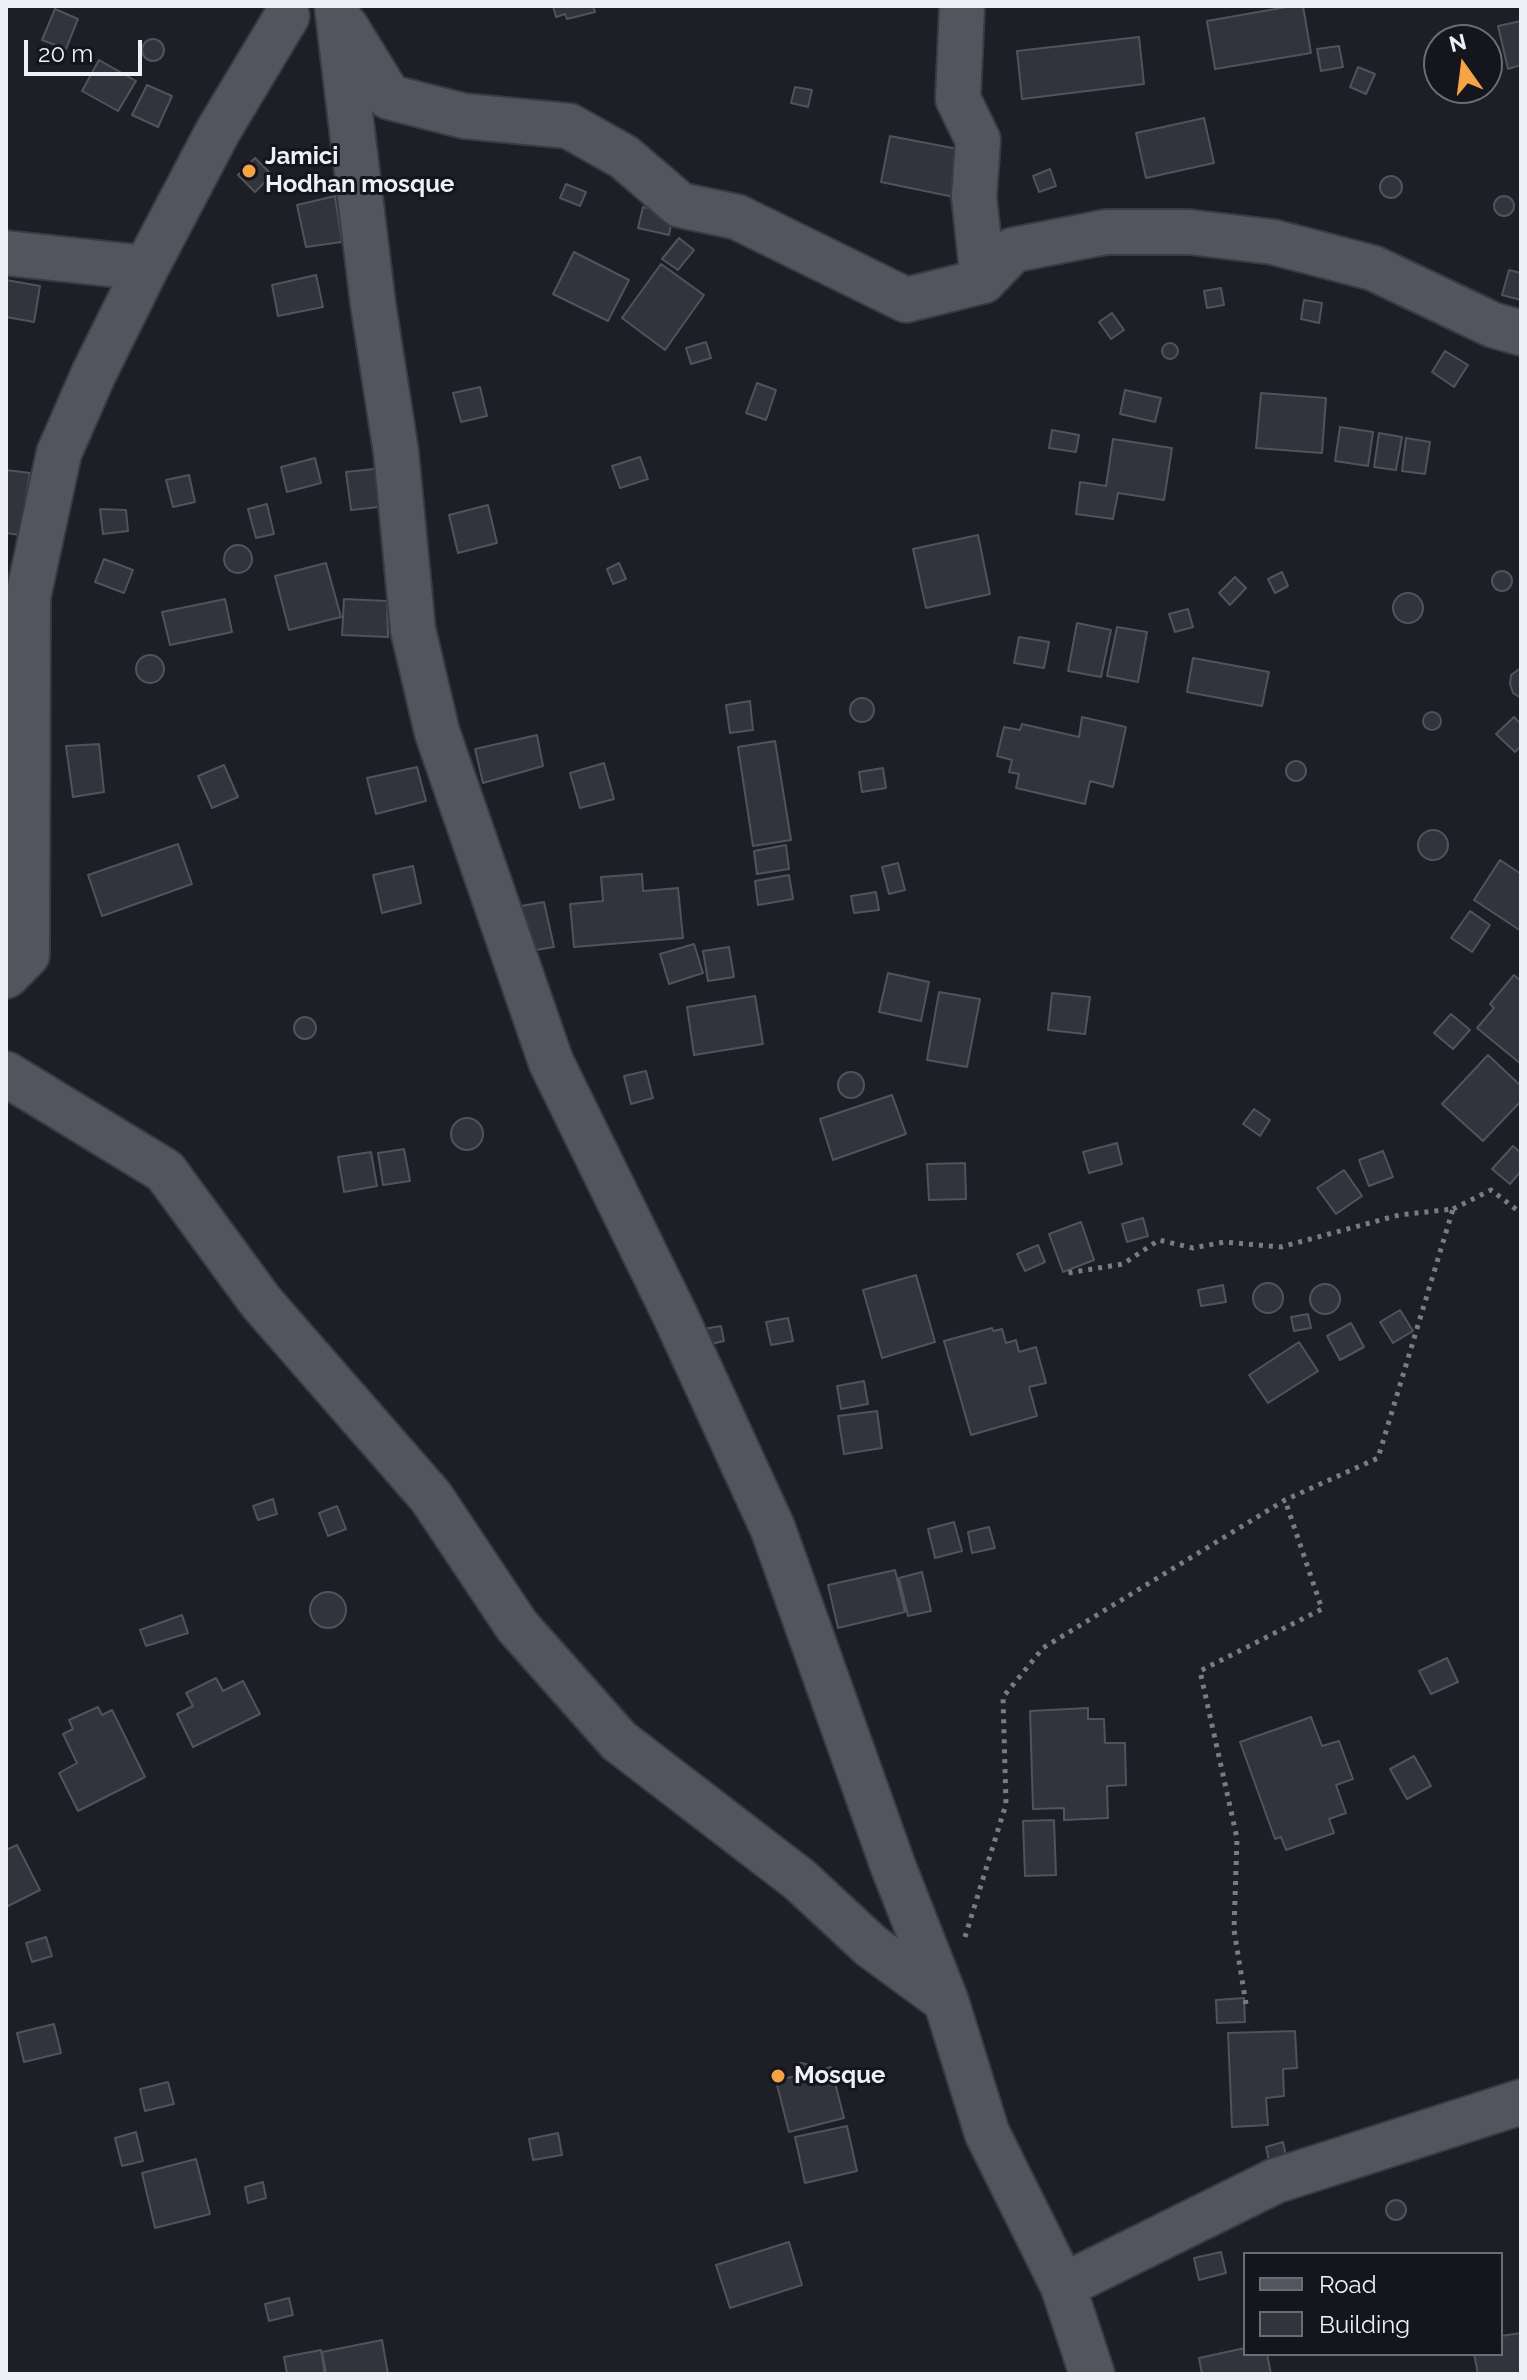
<!DOCTYPE html>
<html>
<head>
<meta charset="utf-8">
<style>
	body { margin:0 }
	#map { position:relative; width:1527px; height:2380px; overflow:hidden; background:#1d1e26; font-family:Raleway,sans-serif }
	canvas { display:block }
	.frame { position:absolute; inset:0; border:8px solid #eff0f5; pointer-events:none }
	.legend { position:absolute; left:1243px; top:2252px; width:260px; height:104px; box-sizing:border-box; background:#14151d; border:2px solid #6c6d73; margin:0; padding:10px 14px; list-style:none; font-size:24px; color:#eff0f5 }
	.legend li { display:flex; align-items:center; gap:16px; height:40px }
	.legend b { width:40px; border:2px solid #6c6d73 }
	.north { position:absolute; left:1423px; top:24px; width:80px; height:80px; box-sizing:border-box; background:#14151d; border:2px solid #6c6d73; border-radius:50%; rotate:346deg; font-size:22px; font-weight:700; line-height:32px; text-align:center; color:#eff0f5 }
	.north::after { content:''; display:block; margin:auto; width:28px; height:36px; background:#f5a345; clip-path:polygon(50% 0,100% 100%,50% 72%,0 100%) }
	.scale { position:absolute; left:24px; top:40px; width:118px; height:36px; box-sizing:border-box; border:4px solid #eff0f5; border-top:0; padding-left:10px; font-size:24px; line-height:28px; white-space:nowrap; color:#eff0f5; -webkit-text-stroke:6px #14151d; paint-order:stroke }
</style>
</head>
<body>
<div id="map">
<canvas width="1527" height="2380"></canvas>
<div class="frame"></div>
<ul class="legend">
<li><b style="height:10px;background:#53555e"></b>Road</li>
<li><b style="height:22px;background:#32343d"></b>Building</li>
</ul>
<div class="north">N</div>
<div class="scale">20 m</div>
</div>
<script>
const ctx = document.querySelector('canvas').getContext('2d');
ctx.lineJoin = 'round';
function paint(path, color) { ctx.fillStyle = color; ctx.fill(path, 'evenodd'); }
const poly = rows => new Path2D(rows.map(r => 'M' + r).join(''));
function stroke(path, color, width, dash) { ctx.strokeStyle = color; ctx.lineWidth = width; ctx.lineCap = dash ? 'butt' : 'round'; ctx.setLineDash(dash || []); ctx.stroke(path); }
function label(font, color, halo, rows, align = 'center') {
  ctx.font = font + ' Raleway,sans-serif'; ctx.lineWidth = 6; ctx.setLineDash([]); ctx.textBaseline = 'middle'; ctx.strokeStyle = halo; ctx.fillStyle = color; for (const [text, x, y, turn = 0] of rows) {
    ctx.save(); ctx.translate(x, y); ctx.rotate((+turn || 0) * Math.PI / 180); ctx.textAlign = isNaN(turn) ? turn : align; if (halo) ctx.strokeText(text, 0, 0); ctx.fillText(text, 0, 0); ctx.restore();
  }
}
const building = poly([
	[553,6,593,6,595,12,567,19,565,14,556,17,553,6],
	[1292,6,1303,6,1311,53,1215,69,1207,21,1292,6],
	[55,9,78,19,66,49,42,40,55,9],
	[1521,21,1521,65,1508,69,1498,26,1521,21],
	[1139,37,1144,84,1022,99,1017,51,1139,37],
	'142 50a11 11 0 1 1 22 0a11 11 0 1 1-22 0Z',
	[1339,46,1343,67,1321,71,1317,49,1339,46],
	[99,60,136,81,118,111,82,91,99,60],
	[1358,67,1375,74,1366,94,1350,87,1358,67],
	[147,85,172,96,158,127,132,115,147,85],
	[795,87,812,90,808,107,791,103,795,87],
	[1204,118,1214,163,1146,178,1136,133,1204,118],
	[890,136,963,150,954,197,881,182,890,136],
	[255,158,272,175,255,192,238,175,255,158],
	[1050,169,1056,186,1039,192,1033,176,1050,169],
	'1380 187a11 11 0 1 1 22 0a11 11 0 1 1-22 0Z',
	[566,184,586,192,580,206,560,198,566,184],
	[335,196,342,242,306,247,297,205,335,196],
	'1494 206a10 10 0 1 1 20 0a10 10 0 1 1-20 0Z',
	[643,207,673,214,669,235,638,228,643,207],
	[679,238,694,250,678,270,662,259,679,238],
	[574,252,629,280,608,321,553,294,574,252],
	[661,264,704,295,665,350,622,318,661,264],
	[1509,270,1521,273,1521,300,1502,295,1509,270],
	[316,275,323,307,278,316,272,285,316,275],
	[6,280,40,286,34,322,6,317,6,280],
	[1221,288,1224,305,1207,308,1204,291,1221,288],
	[1304,300,1322,303,1319,323,1301,319,1304,300],
	[1112,313,1124,330,1111,339,1099,322,1112,313],
	[706,342,711,358,691,364,686,348,706,342],
	'1162 351a8 8 0 1 1 16 0a8 8 0 1 1-16 0Z',
	[1445,351,1468,365,1454,387,1432,372,1445,351],
	[757,383,776,390,766,420,746,413,757,383],
	[480,387,487,416,461,422,453,393,480,387],
	[1125,390,1161,398,1155,422,1120,414,1125,390],
	[1261,393,1326,398,1322,453,1256,448,1261,393],
	[1340,427,1373,432,1368,466,1335,461,1340,427],
	[1052,430,1079,435,1076,452,1049,448,1052,430],
	[1379,433,1402,437,1396,470,1374,467,1379,433],
	[1406,438,1430,442,1425,474,1402,471,1406,438],
	[1113,439,1172,448,1164,500,1118,493,1113,519,1076,514,1080,482,1106,486,1113,439],
	[640,457,648,479,620,488,612,466,640,457],
	[315,458,321,483,287,492,281,467,315,458],
	[383,468,388,506,351,510,346,472,383,468],
	[6,470,30,473,20,535,6,533,6,470],
	[189,475,195,502,173,507,166,480,189,475],
	[267,504,274,534,256,538,248,509,267,504],
	[488,505,497,543,458,553,449,515,488,505],
	[100,509,126,510,128,531,103,534,100,509],
	[978,535,990,594,926,608,913,549,978,535],
	'224 559a14 14 0 1 1 28 0a14 14 0 1 1-28 0Z',
	[104,559,133,570,124,593,95,582,104,559],
	[326,563,341,617,289,630,275,576,326,563],
	[619,563,626,579,613,584,607,569,619,563],
	'1492 581a10 10 0 1 1 20 0a10 10 0 1 1-20 0Z',
	[1282,572,1288,586,1275,593,1268,579,1282,572],
	[1235,577,1246,588,1230,605,1219,593,1235,577],
	'1393 608a15 15 0 1 1 30 0a15 15 0 1 1-30 0Z',
	[225,599,232,632,170,645,162,612,225,599],
	[344,599,387,601,388,637,342,635,344,599],
	[1188,609,1193,627,1175,632,1169,614,1188,609],
	[1077,623,1111,630,1101,677,1068,671,1077,623],
	[1117,627,1147,632,1138,682,1107,676,1117,627],
	[1019,637,1049,642,1044,668,1014,663,1019,637],
	'136 669a14 14 0 1 1 28 0a14 14 0 1 1-28 0Z',
	[1193,658,1269,672,1262,706,1187,692,1193,658],
	[1521,668,1521,698,1513,693,1510,684,1511,675,1521,668],
	'850 710a12 12 0 1 1 24 0a12 12 0 1 1-24 0Z',
	[750,701,753,730,730,733,726,705,750,701],
	'1423 721a9 9 0 1 1 18 0a9 9 0 1 1-18 0Z',
	[1082,717,1126,727,1113,787,1090,781,1085,804,1016,788,1019,774,1009,772,1012,760,997,756,1004,727,1020,730,1022,724,1079,737,1082,717],
	[1514,717,1521,724,1521,746,1515,752,1496,734,1514,717],
	[537,735,543,766,483,783,475,749,537,735],
	[775,741,791,840,753,846,738,747,775,741],
	[99,744,104,792,73,797,66,746,99,744],
	'1286 771a10 10 0 1 1 20 0a10 10 0 1 1-20 0Z',
	[604,763,614,799,580,808,570,773,604,763],
	[224,765,238,797,212,808,198,776,224,765],
	[417,767,426,801,376,814,367,778,417,767],
	[883,768,886,788,862,792,859,772,883,768],
	'1418 845a15 15 0 1 1 30 0a15 15 0 1 1-30 0Z',
	[178,844,192,884,102,916,88,875,178,844],
	[786,845,789,869,757,874,754,851,786,845],
	[1500,860,1521,874,1521,931,1474,900,1500,860],
	[898,863,905,890,889,894,882,867,898,863],
	[413,866,421,903,382,913,373,875,413,866],
	[642,874,643,891,678,888,683,938,574,947,570,904,603,901,601,877,642,874],
	[789,875,793,899,758,905,755,881,789,875],
	[876,892,879,910,854,913,851,896,876,892],
	[544,902,554,947,530,951,521,906,544,902],
	[1470,911,1490,925,1472,952,1451,938,1470,911],
	[694,944,703,973,669,984,660,954,694,944],
	[729,947,734,977,708,981,703,951,729,947],
	[888,973,929,982,921,1021,879,1012,888,973],
	[1514,975,1521,981,1521,1064,1477,1028,1494,1008,1490,1004,1514,975],
	[939,992,980,999,967,1067,927,1060,939,992],
	[1052,993,1090,997,1085,1034,1048,1030,1052,993],
	[755,996,763,1044,694,1055,687,1007,755,996],
	[1451,1014,1470,1030,1453,1049,1434,1033,1451,1014],
	'294 1028a11 11 0 1 1 22 0a11 11 0 1 1-22 0Z',
	[1488,1055,1521,1086,1521,1101,1483,1141,1442,1104,1488,1055],
	[646,1071,653,1098,631,1104,624,1076,646,1071],
	'838 1085a13 13 0 1 1 26 0a13 13 0 1 1-26 0Z',
	[892,1095,906,1134,833,1160,820,1119,892,1095],
	[1254,1109,1270,1120,1260,1136,1243,1124,1254,1109],
	'451 1134a16 16 0 1 1 32 0a16 16 0 1 1-32 0Z',
	[1117,1143,1122,1164,1089,1173,1083,1152,1117,1143],
	[1513,1146,1521,1153,1521,1171,1510,1184,1492,1169,1513,1146],
	[404,1149,410,1181,383,1185,378,1153,404,1149],
	[1383,1151,1393,1177,1369,1186,1359,1160,1383,1151],
	[371,1152,377,1186,344,1192,338,1157,371,1152],
	[965,1163,966,1199,929,1200,927,1164,965,1163],
	[1344,1170,1362,1196,1336,1214,1317,1188,1344,1170],
	[1143,1218,1148,1236,1127,1242,1122,1224,1143,1218],
	[1081,1222,1094,1260,1063,1272,1049,1234,1081,1222],
	[1038,1245,1045,1262,1025,1271,1017,1254,1038,1245],
	[916,1275,935,1342,882,1358,863,1290,916,1275],
	'1253 1298a15 15 0 1 1 30 0a15 15 0 1 1-30 0Z',
	'1310 1299a15 15 0 1 1 30 0a15 15 0 1 1-30 0Z',
	[1223,1285,1226,1302,1201,1306,1198,1290,1223,1285],
	[1400,1310,1413,1331,1393,1343,1380,1322,1400,1310],
	[1308,1314,1311,1328,1294,1331,1291,1317,1308,1314],
	[788,1318,793,1341,771,1345,766,1322,788,1318],
	[1351,1323,1364,1347,1340,1360,1327,1336,1351,1323],
	[721,1326,724,1341,707,1345,703,1329,721,1326],
	[992,1328,993,1331,1002,1329,1006,1343,1016,1340,1019,1352,1036,1347,1046,1383,1029,1387,1037,1416,971,1435,944,1341,992,1328],
	[1299,1342,1318,1371,1268,1403,1249,1375,1299,1342],
	[864,1381,868,1404,841,1409,837,1386,864,1381],
	[877,1411,882,1448,844,1454,838,1416,877,1411],
	[273,1499,277,1514,258,1520,253,1506,273,1499],
	[337,1506,346,1529,328,1536,319,1513,337,1506],
	[954,1522,962,1551,935,1558,928,1529,954,1522],
	[989,1527,995,1548,972,1553,968,1532,989,1527],
	[895,1570,905,1612,838,1628,828,1585,895,1570],
	[922,1572,931,1611,908,1616,899,1578,922,1572],
	'310 1610a18 18 0 1 1 36 0a18 18 0 1 1-36 0Z',
	[182,1615,188,1633,146,1646,140,1630,182,1615],
	[1447,1658,1458,1682,1431,1694,1419,1671,1447,1658],
	[216,1678,223,1691,243,1681,260,1714,193,1747,177,1714,193,1706,186,1693,216,1678],
	[98,1707,102,1715,112,1710,145,1777,78,1811,59,1773,77,1763,63,1734,73,1729,69,1720,98,1707],
	[1088,1708,1088,1719,1104,1719,1105,1743,1125,1743,1126,1785,1107,1786,1108,1818,1064,1820,1064,1808,1033,1809,1030,1711,1088,1708],
	[1311,1717,1322,1746,1339,1741,1353,1779,1336,1785,1346,1813,1329,1819,1334,1833,1286,1850,1281,1837,1275,1839,1240,1742,1311,1717],
	[1414,1756,1431,1786,1407,1799,1390,1769,1414,1756],
	[1054,1820,1056,1875,1025,1876,1023,1821,1054,1820],
	[17,1845,40,1890,6,1907,6,1850,17,1845],
	[46,1937,52,1956,32,1962,26,1943,46,1937],
	[1244,1998,1245,2022,1217,2023,1216,2000,1244,1998],
	[54,2024,61,2053,24,2062,17,2033,54,2024],
	[1295,2031,1297,2068,1283,2069,1284,2096,1266,2098,1268,2125,1232,2127,1228,2033,1295,2031],
	[801,2063,811,2065,813,2072,831,2067,844,2118,789,2132,776,2081,795,2076,796,2065,801,2063],
	[168,2082,174,2104,145,2111,140,2089,168,2082],
	[847,2126,857,2171,805,2183,795,2137,847,2126],
	[136,2132,143,2161,122,2166,115,2138,136,2132],
	[558,2133,562,2155,533,2160,529,2139,558,2133],
	[1283,2142,1287,2161,1270,2165,1266,2147,1283,2142],
	[196,2159,210,2214,155,2228,142,2173,196,2159],
	[263,2182,266,2198,248,2203,245,2187,263,2182],
	'1386 2210a10 10 0 1 1 20 0a10 10 0 1 1-20 0Z',
	[789,2242,802,2285,730,2308,716,2265,789,2242],
	[1221,2252,1226,2273,1199,2280,1194,2258,1221,2252],
	[289,2298,293,2315,269,2321,265,2304,289,2298],
	[1521,2333,1521,2373,1478,2374,1474,2354,1501,2354,1501,2336,1521,2333],
	[382,2340,388,2374,326,2374,322,2352,382,2340],
	[1245,2348,1245,2354,1267,2354,1271,2374,1202,2374,1199,2358,1245,2348],
	[321,2350,325,2374,287,2374,284,2357,321,2350]
]);
paint(building, '#32343d');
stroke(building, '#51535c', 2);
const street = poly([
	[337,6,373,304,396,452,413,630,437,732,551,1062,674,1313,773,1529,893,1866,946,2001],
	[962,6,958,99,978,140,974,197,983,281],
	[346,27,389,97,464,116,569,126,624,157,680,205,737,217,906,300,983,281,1013,250,1106,232,1189,232,1273,242,1373,268,1493,325,1521,333],
	[6,253,146,268],
	[6,976,27,955,28,597,59,453,94,373,146,268,218,131,287,16],
	[6,1074,165,1171,261,1302,431,1497,517,1626,619,1741,800,1880,871,1946,946,2001,987,2133,1063,2286,1092,2374],
	[1063,2286,1275,2181,1521,2102]
]);
stroke(street, '#3a3b42', 48);
stroke(poly([
	[1453,1209,1491,1190,1521,1213],
	[965,1937,1006,1804,1003,1697,1043,1648,1285,1500,1378,1458,1453,1209,1399,1215,1281,1247,1224,1242,1193,1248,1159,1240,1123,1264,1068,1273],
	[1246,2004,1234,1930,1237,1838,1200,1671,1322,1609,1285,1500]
]), '#7b7c83', 5, [4, 6]);
stroke(street, '#53555e', 44);
for (const [x, y, r, color] of [
	[249,171,8,"#f5a345"],
	[778,2076,8,"#f5a345"]
]) { const dot = new Path2D(); dot.arc(x, y, r, 0, 2 * Math.PI); ctx.fillStyle = color; ctx.fill(dot); stroke(dot, '#14151d', 3); }
label('bold 24px', '#eff0f5', '#14151d', [
	["Jamici",265,157],
	["Hodhan mosque",265,185],
	["Mosque",794,2076]
], 'left');
</script>
</body>
</html>
